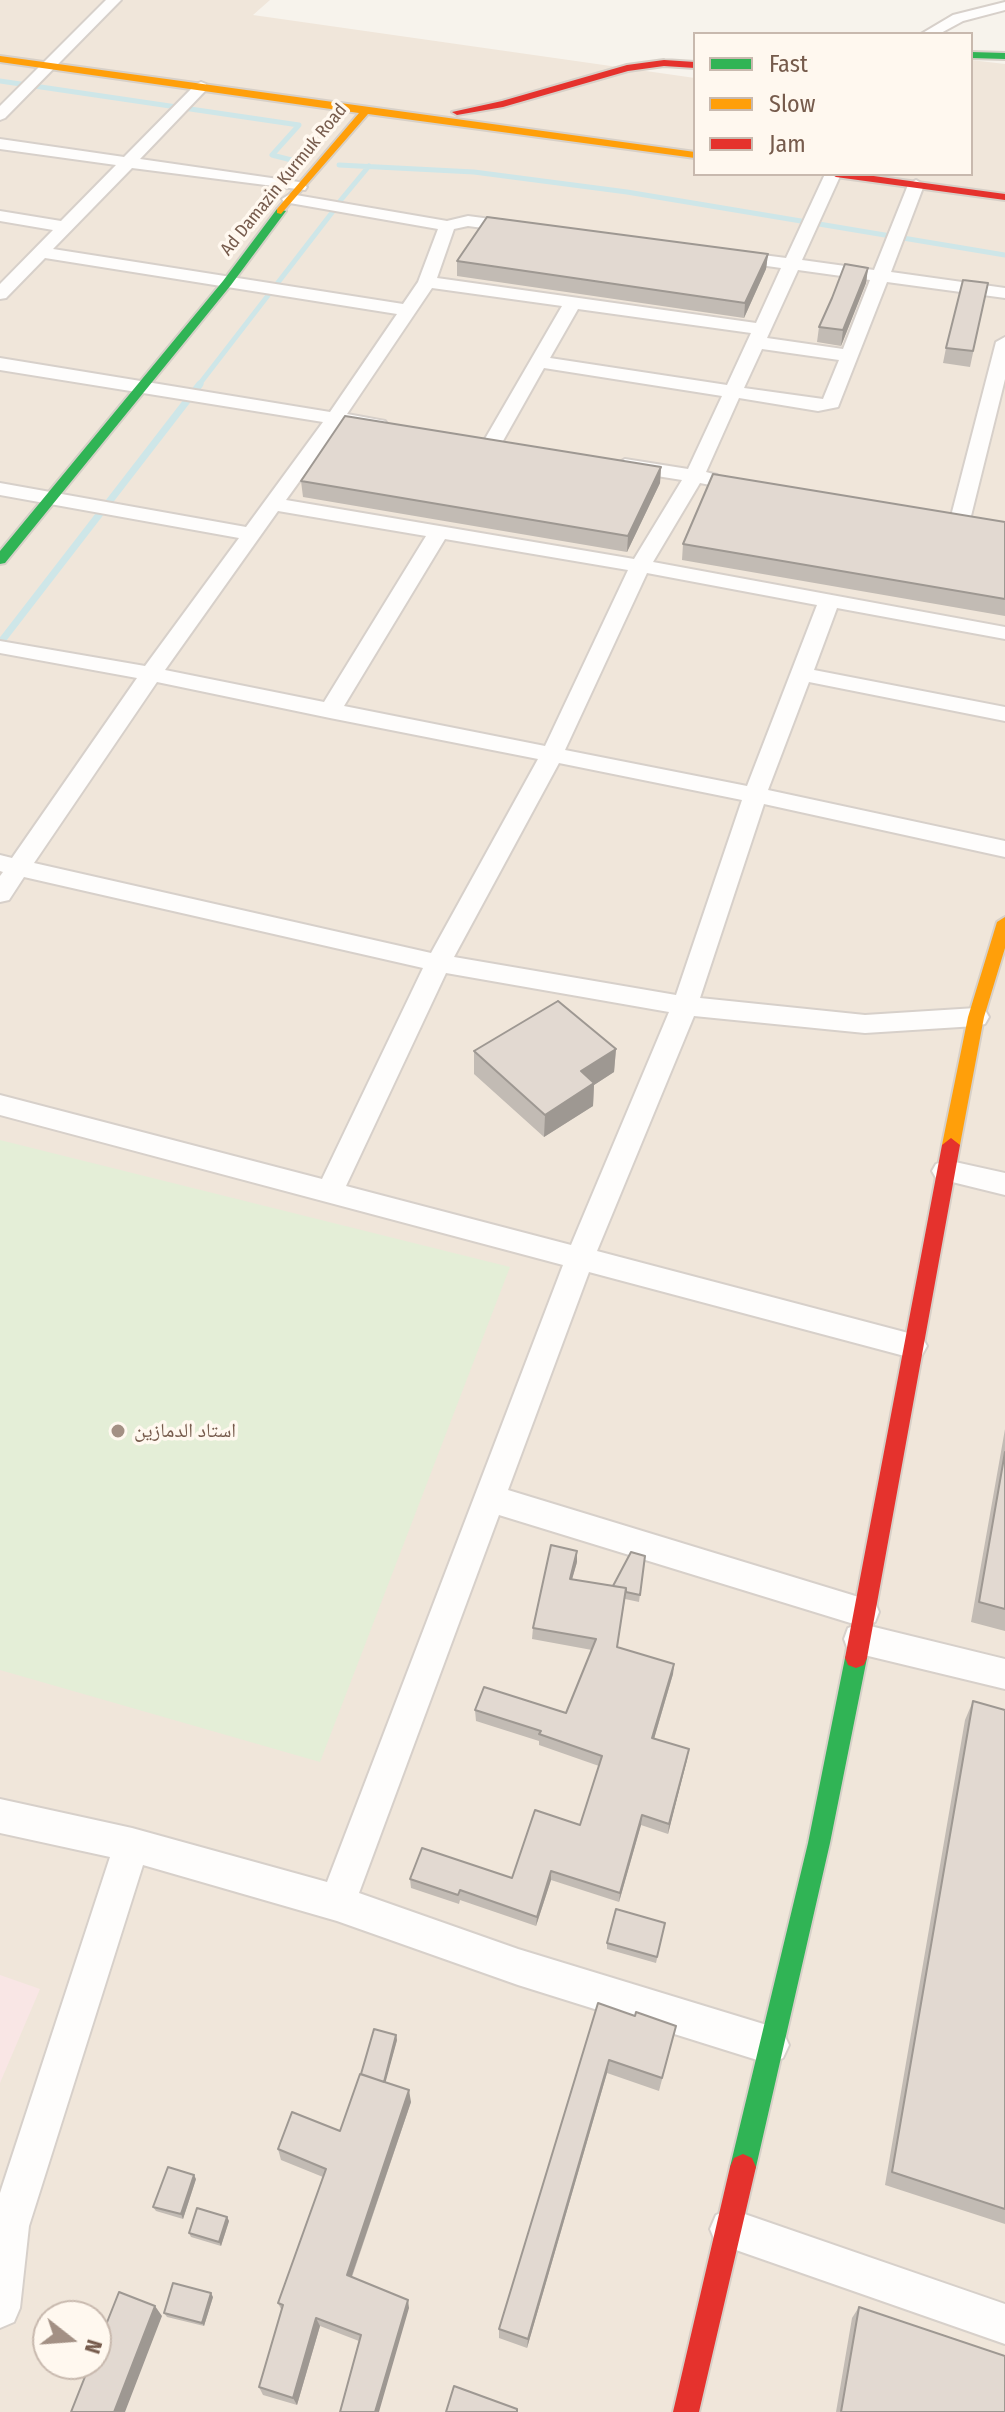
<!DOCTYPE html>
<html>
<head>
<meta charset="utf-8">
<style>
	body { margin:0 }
	#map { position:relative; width:1005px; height:2412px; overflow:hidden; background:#f7f3ec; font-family:"Fira Sans Condensed",sans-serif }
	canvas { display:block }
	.legend { position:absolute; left:693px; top:32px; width:280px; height:144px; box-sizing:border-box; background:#fff8ef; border:2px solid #c8b9ae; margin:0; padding:10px 14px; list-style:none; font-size:24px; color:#765b4c }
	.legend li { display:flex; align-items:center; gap:16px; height:40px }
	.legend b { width:40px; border:2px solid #c8b9ae }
	.north { position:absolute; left:32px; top:2300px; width:80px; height:80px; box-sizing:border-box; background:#fff8ef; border:2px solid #c8b9ae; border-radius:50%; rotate:107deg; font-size:22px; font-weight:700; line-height:32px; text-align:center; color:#765b4c }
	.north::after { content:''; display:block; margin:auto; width:28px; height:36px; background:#a39084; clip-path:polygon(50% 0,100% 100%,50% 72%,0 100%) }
</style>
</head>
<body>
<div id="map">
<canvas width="1005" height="2412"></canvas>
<ul class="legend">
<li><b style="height:10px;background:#30b455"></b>Fast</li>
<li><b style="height:10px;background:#ff9f0a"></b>Slow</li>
<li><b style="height:10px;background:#e5322d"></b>Jam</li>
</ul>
<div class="north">N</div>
</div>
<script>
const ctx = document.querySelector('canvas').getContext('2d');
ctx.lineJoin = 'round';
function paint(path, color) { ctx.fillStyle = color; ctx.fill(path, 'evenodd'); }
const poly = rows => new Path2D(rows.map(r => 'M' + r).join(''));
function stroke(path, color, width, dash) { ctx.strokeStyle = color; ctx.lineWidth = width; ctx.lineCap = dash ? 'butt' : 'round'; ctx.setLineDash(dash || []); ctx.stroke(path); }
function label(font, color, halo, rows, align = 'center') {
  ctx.font = font + ' "Fira Sans Condensed","Noto Naskh Arabic",sans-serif'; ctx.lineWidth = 7; ctx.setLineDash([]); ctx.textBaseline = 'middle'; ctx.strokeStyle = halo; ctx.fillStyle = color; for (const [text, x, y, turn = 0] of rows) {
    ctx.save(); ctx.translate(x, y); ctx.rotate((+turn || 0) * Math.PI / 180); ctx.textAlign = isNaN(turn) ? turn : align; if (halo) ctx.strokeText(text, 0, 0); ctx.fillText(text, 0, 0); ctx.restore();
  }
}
paint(poly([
	[0,0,270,0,253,15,695,78,695,174,971,174,971,60,1005,64,1005,2412,0,2412],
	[48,2316,96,2316,96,2364,48,2364]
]), '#f0e6da');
paint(poly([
	[0,1975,40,1989,0,2083]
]), '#f9e6e5');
paint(poly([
	[0,1140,510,1267,320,1762,0,1670]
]), '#e4eed7');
stroke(poly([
	[0,81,299,125,272,155,303,163],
	[339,165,474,172,627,192,1005,255],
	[340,201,369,166],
	[198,386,334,210]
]), '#cee6e8', 5);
stroke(poly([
	[0,643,200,384]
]), '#cee6e8', 7);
const street = poly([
	[106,0,121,0,5,118,0,120,0,106,106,0],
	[1005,2,1005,10,963,21,939,34,921,34,953,15,1005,2],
	[201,82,206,84,206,90,140,159,299,182,307,187,305,190,132,168,53,249,403,304,418,282,438,229,284,202,282,199,290,194,447,221,468,216,521,223,529,228,521,233,468,226,454,229,437,278,756,323,781,268,732,261,723,256,732,251,786,258,825,174,841,174,802,260,874,270,908,185,916,180,924,185,891,272,1005,288,1005,298,887,282,838,407,818,411,739,398,706,472,717,475,720,479,710,485,700,483,653,562,1005,627,1005,639,837,608,814,670,1005,707,1005,721,809,682,768,790,1005,841,1005,857,764,804,700,998,865,1015,976,1008,985,1010,989,1017,985,1024,976,1026,865,1033,694,1016,597,1251,912,1334,922,1337,927,1346,922,1355,912,1358,589,1272,508,1490,875,1602,879,1612,875,1622,866,1625,1005,1659,1005,1689,860,1654,848,1650,844,1639,848,1628,857,1625,499,1515,359,1893,518,1949,770,2026,783,2032,789,2045,783,2058,770,2064,518,1985,337,1921,143,1865,29,2226,20,2308,14,2322,0,2328,0,2193,110,1857,0,1833,0,1799,132,1828,327,1882,563,1265,0,1115,0,1095,322,1179,423,968,24,877,9,900,0,902,0,876,3,872,0,871,0,855,12,858,137,678,0,653,0,641,145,666,239,538,0,495,0,483,246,527,323,422,0,370,0,358,330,412,397,314,45,258,6,298,0,299,0,284,53,230,0,221,0,211,61,221,116,165,0,149,0,139,124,157,196,84,201,82],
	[798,270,870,280,843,349,767,338,798,270],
	[432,288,562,306,482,444,485,448,499,448,544,368,722,396,688,469,625,459,615,465,625,471,682,480,634,559,286,500,340,425,378,431,388,425,385,421,347,414,432,288],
	[578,309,751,333,727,385,550,358,578,309],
	[762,349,839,360,823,399,744,388,762,349],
	[278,511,426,536,324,702,165,670,278,511],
	[445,539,628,570,545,746,344,706,445,539],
	[647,573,817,605,747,786,565,750,647,573],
	[157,682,330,718,538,759,431,953,34,863,157,682],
	[559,763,742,800,676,995,454,957,559,763],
	[446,973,669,1012,571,1245,346,1186,446,973],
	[1005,337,1005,379,970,520,960,526,953,524,950,520,996,342,1005,337],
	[946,1160,1005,1173,1005,1195,936,1178,932,1171,936,1164,946,1160],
	[730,2209,1005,2304,1005,2344,716,2243,710,2229,716,2215,730,2209]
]);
const fast = poly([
	[971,52,1005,53,1005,59,971,58,971,52],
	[277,209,286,211,231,285,5,563,0,564,0,551,223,281,277,209],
	[856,1648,864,1651,867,1658,830,1843,756,2167,752,2176,743,2180,734,2176,730,2167,808,1843,845,1658,848,1651,856,1648]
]);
const slow = poly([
	[0,56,695,152,695,158,368,114,281,214,277,213,277,209,359,113,0,62,0,56],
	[1005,917,1005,948,984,1017,960,1145,951,1152,942,1145,968,1017,997,922,1005,917]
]);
const jam = poly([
	[664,60,695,62,695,68,664,66,628,71,503,107,457,115,452,112,502,101,627,65,664,60],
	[831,174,859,174,1005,194,1005,200,836,177,831,174],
	[951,1138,960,1145,867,1658,864,1665,856,1668,848,1665,845,1658,942,1145,951,1138],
	[743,2154,752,2158,756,2167,699,2412,673,2412,730,2167,734,2158,743,2154]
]);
stroke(street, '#d7d0ca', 4);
stroke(fast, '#d7d0c8', 4);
stroke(slow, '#d7d0c8', 4);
stroke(jam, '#d7d0c8', 4);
paint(street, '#fefdfc');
paint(fast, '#30b455');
paint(slow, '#ff9f0a');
paint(jam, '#e5322d');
paint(poly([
	[768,254,766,269,744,318,457,276,457,261],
	[868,268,866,283,841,346,817,342,819,327],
	[988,283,970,367,943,363,946,348],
	[661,467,660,483,627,552,303,497,301,481],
	[1005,522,1005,616,682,560,683,544],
	[616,1049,614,1072,594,1085,593,1106,544,1137,474,1074,474,1051],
	[1005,1429,1005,1631,971,1622],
	[645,1556,639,1602,625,1599,617,1647,674,1664,673,1674,654,1739,689,1749,668,1834,641,1825,619,1902,551,1880,536,1926,460,1900,459,1904,411,1888,410,1879,512,1878,580,1825,599,1766,539,1745,539,1741,476,1721,475,1710,566,1713,592,1650,532,1639,533,1628,577,1562,572,1579,613,1586],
	[973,1701,1005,1710,1005,2224,885,2185,965,1720],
	[665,1923,656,1963,607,1949,607,1943],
	[598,2003,635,2016,676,2026,659,2091,607,2073,527,2348,499,2338,499,2329],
	[396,2035,397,2040,385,2082,411,2102,352,2277,409,2308,359,2341,320,2326,297,2405,263,2395,259,2387,282,2311,278,2303,323,2177,281,2160,278,2149,340,2131,361,2074],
	[196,2179,183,2219,156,2211,153,2207],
	[227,2217,229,2221,221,2246,191,2237,189,2233],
	[213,2297,204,2326,167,2317,164,2313],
	[859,2307,1005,2412,836,2412,852,2318]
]), '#c2bbb4');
paint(poly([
	[768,254,766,269,744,318,745,303],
	[868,268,866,283,841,346,843,330],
	[661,467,660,483,627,552,628,536],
	[616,1049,614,1072,594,1085,593,1106,544,1137,545,1115,581,1071],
	[577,1551,577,1562,569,1590,570,1579],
	[674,1664,673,1674,651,1749,652,1738],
	[689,1749,687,1760,668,1834,669,1824],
	[642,1815,641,1825,619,1902,620,1893],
	[551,1871,551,1880,536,1926,537,1917],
	[396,2035,397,2040,384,2088,383,2083],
	[609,2060,607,2073,527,2348,528,2339],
	[409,2090,411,2102,349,2284,347,2275],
	[194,2175,196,2179,183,2219,181,2214],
	[227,2217,229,2221,221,2246,219,2242],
	[211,2293,213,2297,204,2326,202,2323],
	[408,2300,409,2308,379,2412,375,2412],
	[155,2306,162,2316,125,2412,114,2412],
	[316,2318,320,2326,297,2405,293,2398]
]), '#9e9892');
const building = poly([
	[487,217,768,254,745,303,457,261,487,217],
	[845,264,868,268,843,330,819,327,832,298,845,264],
	[963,280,988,283,973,351,946,348,963,280],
	[345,416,661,467,628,536,301,481,345,416],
	[713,474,1005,522,1005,599,683,544,713,474],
	[558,1001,616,1049,581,1071,594,1083,545,1115,474,1051,558,1001],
	[1005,1452,1005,1609,979,1602,1005,1452],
	[551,1545,577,1551,570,1579,626,1588,617,1647,674,1664,652,1738,689,1749,669,1824,642,1815,620,1893,551,1871,537,1917,460,1890,458,1895,410,1879,422,1848,512,1878,535,1810,580,1825,602,1756,539,1734,541,1731,475,1710,484,1687,566,1713,596,1639,533,1628,551,1545],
	[631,1552,645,1556,640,1595,626,1592,626,1588,613,1586,631,1552],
	[973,1701,1005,1710,1005,2209,892,2172,973,1701],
	[616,1909,665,1923,657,1957,607,1943,616,1909],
	[598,2003,635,2016,636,2012,676,2026,662,2078,609,2060,528,2339,499,2329,598,2003],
	[374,2029,396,2035,384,2082,361,2074,374,2029],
	[360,2074,409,2090,347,2275,408,2300,375,2412,340,2412,361,2335,316,2318,293,2398,259,2387,283,2305,278,2303,326,2169,278,2149,292,2112,340,2131,360,2074],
	[168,2167,194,2175,181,2214,153,2207,168,2167],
	[197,2208,227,2217,219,2242,189,2233,197,2208],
	[173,2283,211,2293,202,2323,164,2313,173,2283],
	[119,2292,155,2306,114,2412,71,2412,90,2364,96,2364,96,2350,119,2292],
	[859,2307,1005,2356,1005,2412,841,2412,859,2307],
	[454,2386,517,2409,517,2412,446,2412,454,2386]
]);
paint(building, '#e2d9d1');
stroke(building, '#9e9892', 2);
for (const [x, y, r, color] of [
	[118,1431,8,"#a39084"]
]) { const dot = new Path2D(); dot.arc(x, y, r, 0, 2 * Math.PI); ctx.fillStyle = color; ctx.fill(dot); stroke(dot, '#fff8ef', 3); }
label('18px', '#765b4c', '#fff8ef', [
	["Ad Damazin Kurmuk Road",284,180,-51]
]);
label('20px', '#765b4c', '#fff8ef', [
	["استاد الدمازين",134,1431]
], 'left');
</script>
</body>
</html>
